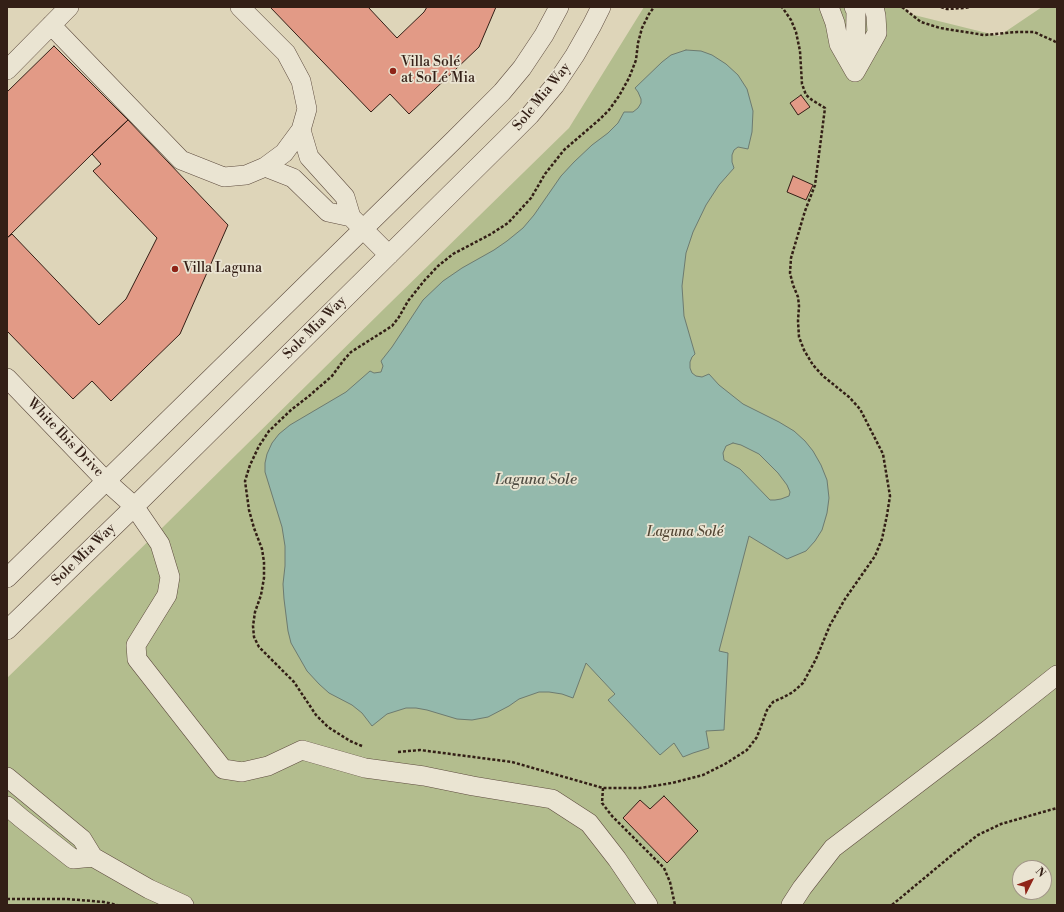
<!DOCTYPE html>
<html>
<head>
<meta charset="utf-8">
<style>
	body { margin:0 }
	#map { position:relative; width:1064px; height:912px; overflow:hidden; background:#ded5b9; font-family:"Libre Bodoni",serif }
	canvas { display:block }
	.frame { position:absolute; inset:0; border:8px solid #331f16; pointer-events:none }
	.north { position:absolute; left:1012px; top:860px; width:40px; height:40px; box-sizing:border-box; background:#eae4d2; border:1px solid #a19587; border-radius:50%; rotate:48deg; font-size:11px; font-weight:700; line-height:16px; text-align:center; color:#331f16 }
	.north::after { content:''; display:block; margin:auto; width:14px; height:18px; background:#8f2418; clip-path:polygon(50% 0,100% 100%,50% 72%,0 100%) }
</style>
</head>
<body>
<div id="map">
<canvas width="1064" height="912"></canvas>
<div class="frame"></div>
<div class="north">N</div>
</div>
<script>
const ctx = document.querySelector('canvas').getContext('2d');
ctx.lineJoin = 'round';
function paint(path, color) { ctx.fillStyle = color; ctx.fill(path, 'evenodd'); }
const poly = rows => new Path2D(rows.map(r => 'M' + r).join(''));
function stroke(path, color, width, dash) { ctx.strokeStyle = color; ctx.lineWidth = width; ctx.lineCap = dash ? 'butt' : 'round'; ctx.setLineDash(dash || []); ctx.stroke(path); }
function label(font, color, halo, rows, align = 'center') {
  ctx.font = font + ' "Libre Bodoni",serif'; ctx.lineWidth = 3.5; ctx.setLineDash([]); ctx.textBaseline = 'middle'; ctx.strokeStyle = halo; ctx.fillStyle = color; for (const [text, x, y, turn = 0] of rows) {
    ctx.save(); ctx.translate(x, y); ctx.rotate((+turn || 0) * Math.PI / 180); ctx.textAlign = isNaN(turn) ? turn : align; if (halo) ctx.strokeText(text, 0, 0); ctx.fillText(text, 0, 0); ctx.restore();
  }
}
paint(poly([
	[644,7,904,7,910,14,999,36,1042,7,1057,7,1057,905,7,905,7,678,163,527,389,304,569,128],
	[1020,868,1044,868,1044,892,1020,892]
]), '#b3bd8e');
const water = poly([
	[686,50,701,51,712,55,726,64,738,75,747,89,753,111,752,132,748,149,738,147,734,150,732,155,732,162,734,168,719,185,706,205,693,232,686,253,682,286,684,316,695,354,692,357,690,362,690,368,692,373,696,376,702,377,709,374,719,385,743,404,779,422,794,431,805,441,813,451,821,465,827,480,829,498,827,513,822,530,815,541,806,551,787,559,749,536,719,651,728,653,724,730,706,731,709,748,693,753,683,757,674,743,660,755,608,700,615,694,586,663,573,698,562,694,549,692,539,692,519,699,509,706,488,717,472,720,457,719,427,710,416,708,406,708,387,714,372,726,362,713,352,705,329,693,319,684,307,671,291,643,288,631,284,599,283,584,285,566,285,546,282,527,265,472,265,463,267,454,272,443,279,434,290,425,346,392,370,371,374,373,381,372,383,366,381,361,392,347,423,300,443,281,462,268,494,250,507,241,523,228,534,215,561,176,574,162,592,145,608,133,618,123,624,112,633,112,638,108,641,103,641,99,638,92,635,88,662,62,671,55,686,50],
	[733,443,741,445,759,454,778,473,787,485,790,492,789,496,781,499,775,500,770,500,740,469,724,460,723,453,726,446,733,443]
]);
paint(water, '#94b9ac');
stroke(water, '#6d7b70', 1);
const building = poly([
	[270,7,368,7,397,38,424,12,427,7,496,7,479,47,409,114,390,94,371,112,270,7],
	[54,46,128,120,92,154,7,238,7,92,54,46],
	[801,95,810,107,798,115,790,103,801,95],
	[128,120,228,225,180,334,111,401,92,381,73,399,7,331,7,238,12,234,99,325,126,299,157,238,93,171,101,164,92,154,128,120],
	[793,176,813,185,806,200,787,192,793,176],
	[664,796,698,831,667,863,623,818,640,800,650,809,664,796]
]);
paint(building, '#e29a86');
stroke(building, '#331f16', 1);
const minor = poly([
	[829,7,835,23,839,44,855,72],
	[854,7,856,11,855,70],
	[51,25,181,160,224,177,246,175,265,167,284,153,301,130,307,109,301,81,286,53,240,7],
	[7,70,69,7],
	[855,72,877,33,876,16,874,7],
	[301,130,309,157,345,197,351,217,389,255],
	[265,167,293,178,328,212,351,217],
	[7,378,106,481,134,506,160,544,170,577,167,595,136,645,137,659,223,769,242,772,268,766,302,750,365,768,424,776,473,786,552,799,589,823,617,859,648,905],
	[7,578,454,140,502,92,522,68,544,35,559,7],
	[7,630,136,505,507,138,530,115,555,85,575,55,592,25,601,7],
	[7,777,82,839,93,857,149,889,184,905],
	[7,806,21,818,73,859,93,857],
	[791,905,802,888,833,848,989,729,1057,675]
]);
stroke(minor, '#5e4c3f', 20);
stroke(poly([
	[902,7,921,22,940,28,984,35,1017,32,1034,32,1054,41,1057,43],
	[941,7,947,9,965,8,970,7],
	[362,746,350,741,328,727,316,715,294,682,259,647,254,637,253,626,255,612,261,595,264,578,264,562,262,549,254,528,249,510,245,481,250,465,259,446,269,431,291,410,309,396,332,376,343,361,351,352,392,326,399,317,408,301,424,281,438,266,453,254,491,234,508,223,520,210,531,198,545,174,564,150,600,119,609,110,619,96,629,78,636,60,638,43,642,28,649,14,654,7],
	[398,752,420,750,512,762,603,788,640,788,672,783,703,775,725,764,747,750,757,737,767,710,773,702,784,697,793,692,803,683,816,659,830,625,845,599,875,556,882,539,887,515,890,496,883,454,860,409,849,397,823,376,813,365,804,350,799,337,798,321,799,306,798,297,793,285,790,273,791,258,805,211,815,185,825,108,812,100,806,95,802,84,800,51,796,32,791,20,782,7],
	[603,788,602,803,612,816,664,868,670,882,675,905],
	[7,899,67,899,104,902,117,905],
	[892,905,952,855,978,835,1001,824,1057,808]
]), '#331f16', 2.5, [3, 2]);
stroke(minor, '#eae4d2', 19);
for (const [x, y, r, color] of [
	[393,71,4,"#8f2418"],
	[175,269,4,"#8f2418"]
]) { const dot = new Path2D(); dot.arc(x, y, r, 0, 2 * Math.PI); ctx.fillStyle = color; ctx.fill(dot); stroke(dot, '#eae4d2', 1.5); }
label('14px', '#331f16', '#eae4d2', [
	["Villa Solé",401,63],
	["at SoLé Mia",401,79],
	["Villa Laguna",183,269]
], 'left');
label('14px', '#331f16', '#eae4d2', [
	["Sole Mia Way",542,97,-51],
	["Sole Mia Way",315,328,-45],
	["White Ibis Drive",65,438,46],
	["Sole Mia Way",84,555,-44]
]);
label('italic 14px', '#534634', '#eae4d2', [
	["Laguna Solé",685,533]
]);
label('italic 15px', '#504d43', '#eae4d2', [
	["Laguna Sole",536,480]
]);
</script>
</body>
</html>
